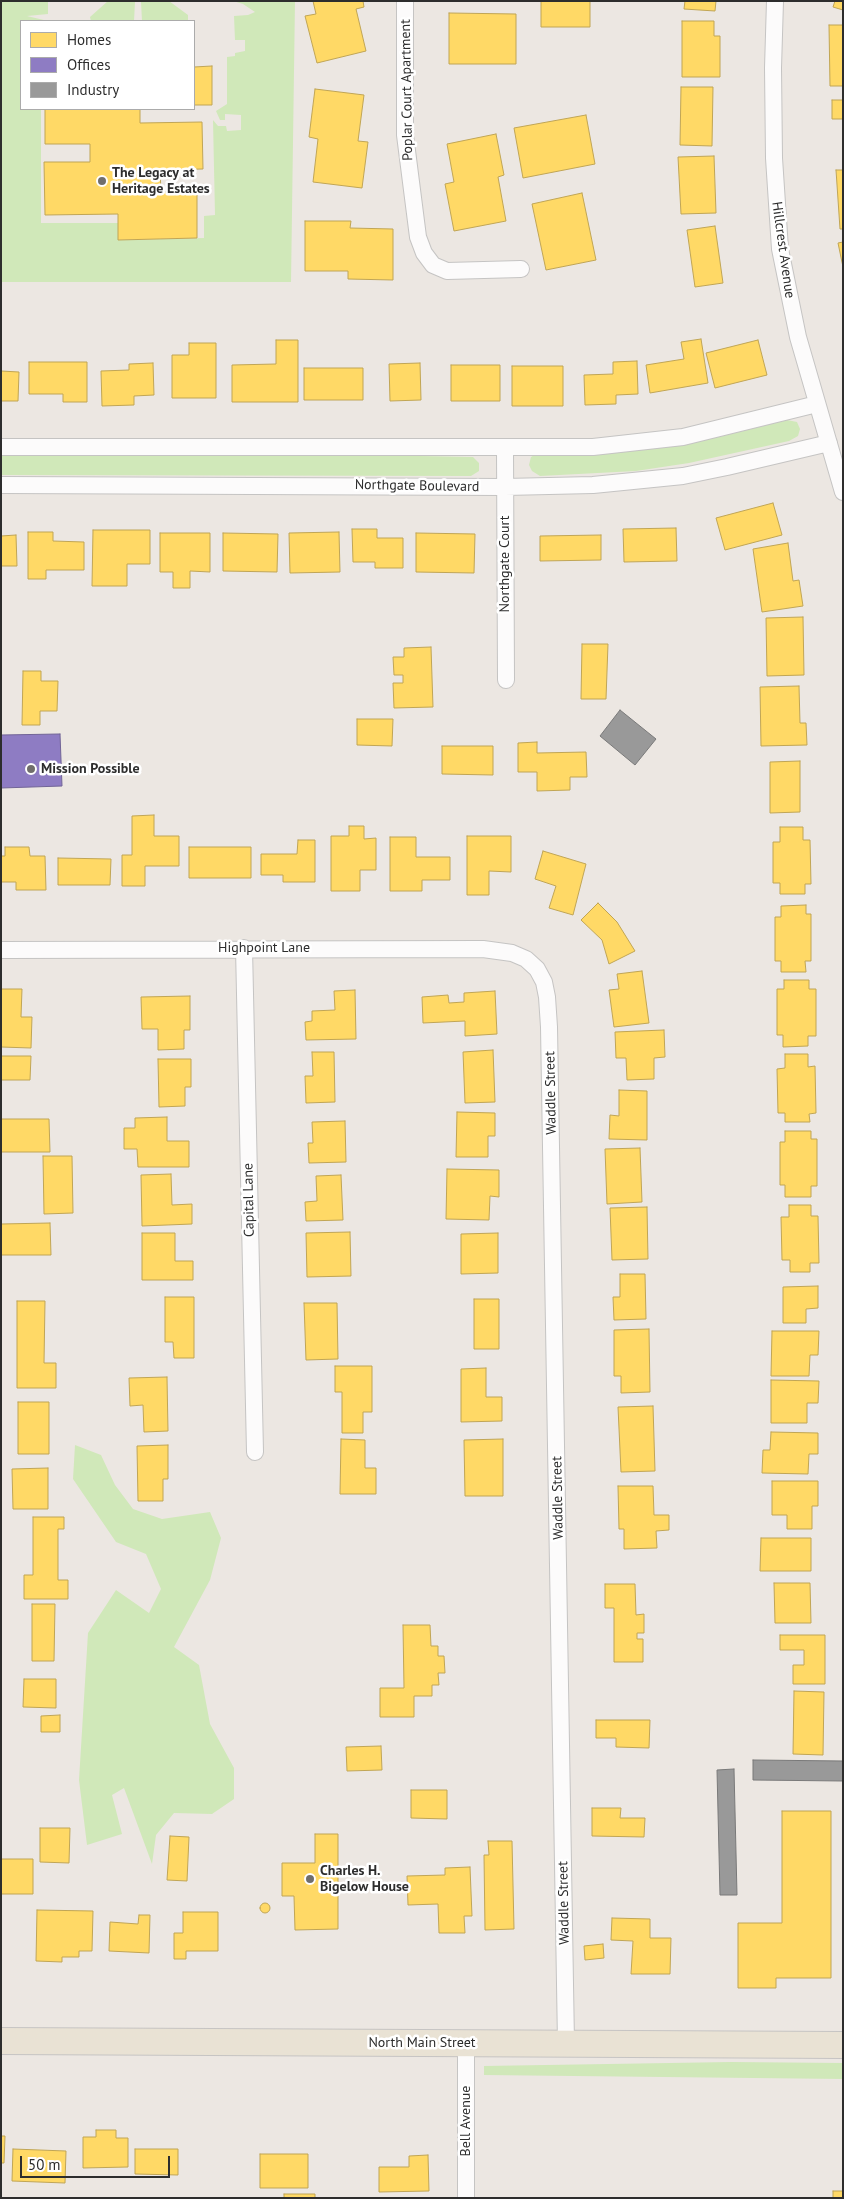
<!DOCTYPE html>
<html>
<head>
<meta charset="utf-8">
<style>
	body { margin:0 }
	#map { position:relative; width:844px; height:2199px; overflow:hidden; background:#ece7e2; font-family:"PT Sans",sans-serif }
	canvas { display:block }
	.frame { position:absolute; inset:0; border:2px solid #2d2d2d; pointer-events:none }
	.legend { position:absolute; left:20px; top:20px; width:175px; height:90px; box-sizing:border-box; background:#fff; border:1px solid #ababab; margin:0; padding:6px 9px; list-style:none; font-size:15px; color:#2d2d2d }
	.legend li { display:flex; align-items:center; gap:10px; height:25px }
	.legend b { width:25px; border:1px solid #ababab }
	.scale { position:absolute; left:20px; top:2156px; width:150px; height:22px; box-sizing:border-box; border:2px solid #2d2d2d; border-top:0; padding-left:6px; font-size:15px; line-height:18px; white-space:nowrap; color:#2d2d2d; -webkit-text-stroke:4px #fff; paint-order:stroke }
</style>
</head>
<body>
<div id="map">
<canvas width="844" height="2199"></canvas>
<div class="frame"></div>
<ul class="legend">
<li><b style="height:14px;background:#ffd966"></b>Homes</li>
<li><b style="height:14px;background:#8e7cc3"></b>Offices</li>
<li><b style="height:14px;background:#999"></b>Industry</li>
</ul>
<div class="scale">50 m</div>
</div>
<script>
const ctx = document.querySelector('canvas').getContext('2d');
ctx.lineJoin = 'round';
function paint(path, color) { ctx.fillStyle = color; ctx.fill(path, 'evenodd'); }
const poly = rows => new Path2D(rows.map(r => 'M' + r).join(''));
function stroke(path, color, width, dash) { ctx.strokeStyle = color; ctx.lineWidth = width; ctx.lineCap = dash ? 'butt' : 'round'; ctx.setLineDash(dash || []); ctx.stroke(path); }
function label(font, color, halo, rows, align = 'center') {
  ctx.font = font + ' "PT Sans",sans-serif'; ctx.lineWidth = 5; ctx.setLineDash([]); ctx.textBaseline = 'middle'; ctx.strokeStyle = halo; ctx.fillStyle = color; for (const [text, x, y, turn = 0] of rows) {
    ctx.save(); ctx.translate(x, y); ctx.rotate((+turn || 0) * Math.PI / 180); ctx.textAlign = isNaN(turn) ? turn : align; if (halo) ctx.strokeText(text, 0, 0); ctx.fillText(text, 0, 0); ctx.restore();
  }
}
paint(poly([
	[1,1,48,1,48,14,27,16,48,21,21,21,21,109,41,109,41,223,118,223,119,240,204,238,204,216,215,215,213,120,218,126,226,126,227,131,241,130,241,115,225,114,225,120,220,120,216,111,227,104,227,57,235,56,235,53,245,51,245,40,235,40,234,16,248,15,255,12,243,4,233,1,295,1,291,282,1,282],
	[108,1,169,1,188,15,188,21,142,21,141,2,135,2,134,21,91,21,90,17],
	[787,420,797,422,800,429,798,436,789,441,689,463,636,471,540,476,532,471,529,465,531,457,536,454,685,443,735,433],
	[1,453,314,454,473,457,479,463,479,471,471,476,1,475],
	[75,1445,101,1455,115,1485,133,1509,162,1519,210,1512,221,1538,210,1580,174,1647,199,1665,210,1724,234,1768,234,1799,212,1814,174,1813,156,1835,152,1864,124,1788,112,1795,122,1834,87,1845,79,1780,88,1633,116,1590,149,1613,161,1589,146,1554,116,1542,73,1479],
	[731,2062,843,2063,843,2079,484,2075,484,2066]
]), '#d0e8b9');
const homes = poly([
	[313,1,363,1,364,7,356,9,366,51,317,63,305,16,316,14,313,1],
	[541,1,590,1,590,27,541,27,541,1],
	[685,1,716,1,715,11,684,9,685,1],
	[835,1,843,1,843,10,833,7,835,1],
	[449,13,516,14,516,64,449,64,449,13],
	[682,21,714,21,714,36,720,36,720,77,682,77,682,21],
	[829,25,843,25,843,86,830,86,829,25],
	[212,66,212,105,194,105,194,67,212,66],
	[681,87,713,87,712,146,680,145,681,87],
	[315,89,364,95,358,141,368,142,362,188,313,182,318,139,309,137,315,89],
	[832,100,843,100,843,119,832,119,832,100],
	[45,109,140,109,140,123,202,122,203,169,160,170,161,192,197,192,197,238,118,240,118,214,45,215,44,162,90,162,90,144,45,144,45,109],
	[586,115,595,164,523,178,514,128,586,115],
	[496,134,504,175,498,177,506,221,454,231,445,184,454,182,447,144,496,134],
	[714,156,716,213,681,214,678,157,714,156],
	[836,170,843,170,843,229,840,229,836,170],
	[582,193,596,260,546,270,532,204,582,193],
	[305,221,351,221,350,228,393,229,393,280,348,279,348,271,305,271,305,221],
	[715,226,723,283,695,287,687,230,715,226],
	[843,242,843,267,838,243,843,242],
	[701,339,708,383,650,393,646,365,684,359,681,342,701,339],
	[276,340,298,340,298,402,232,402,232,365,276,364,276,340],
	[758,340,767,375,715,388,706,353,758,340],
	[189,343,216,343,216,398,172,398,172,355,189,355,189,343],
	[637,361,638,394,616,395,616,404,585,405,584,375,613,374,613,362,637,361],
	[29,362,87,362,87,402,63,402,63,394,29,394,29,362],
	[153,363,154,395,134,396,134,405,102,406,101,371,129,370,129,364,153,363],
	[420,363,421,400,390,401,389,364,420,363],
	[451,365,500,365,500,401,451,401,451,365],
	[512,366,563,366,563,406,512,406,512,366],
	[304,368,363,368,363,400,304,400,304,368],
	[1,371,19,372,18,401,1,401,1,371],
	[773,503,782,535,725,550,716,518,773,503],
	[676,528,677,561,624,562,623,529,676,528],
	[352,529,377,529,377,538,403,538,403,568,375,568,375,562,353,562,352,529],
	[93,530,150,530,150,564,127,564,127,586,92,586,93,530],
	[28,532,53,532,53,541,84,542,84,570,46,570,46,579,28,579,28,532],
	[339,532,340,572,290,573,289,533,339,532],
	[160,533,210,533,210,572,190,571,190,588,173,588,173,572,160,572,160,533],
	[223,533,278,534,277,572,223,571,223,533],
	[416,533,475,534,474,573,416,572,416,533],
	[16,535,17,566,1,566,1,536,16,535],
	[601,535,601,560,540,561,540,536,601,535],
	[788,543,793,581,799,580,803,606,762,612,753,549,788,543],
	[803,617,804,675,767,676,766,618,803,617],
	[582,644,608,644,606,699,581,699,582,644],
	[431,647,433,707,394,708,393,683,403,683,403,675,394,675,393,657,404,657,404,648,431,647],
	[23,671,41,671,41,681,58,681,57,711,40,711,40,725,22,725,23,671],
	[799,686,800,723,806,723,807,745,761,746,760,687,799,686],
	[357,719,393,719,392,746,357,745,357,719],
	[537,742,537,753,586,752,587,777,570,777,570,790,537,791,537,772,518,772,518,743,537,742],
	[442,746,493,746,493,775,442,774,442,746],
	[800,761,800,812,770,813,770,762,800,761],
	[154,815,154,836,179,836,179,866,145,866,145,886,122,886,122,855,132,855,132,816,154,815],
	[349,826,364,826,364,839,376,838,376,870,360,870,360,891,331,891,331,836,349,836,349,826],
	[780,827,803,827,803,840,810,840,811,884,805,884,805,894,780,894,780,883,773,883,773,842,780,842,780,827],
	[467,836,511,836,511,872,489,871,489,895,467,895,467,836],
	[390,837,416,837,416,857,450,857,450,880,422,880,422,891,390,891,390,837],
	[298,840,315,840,315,882,283,882,283,875,261,875,261,854,297,854,298,840],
	[5,847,29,847,30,856,45,856,46,890,16,890,16,882,1,882,1,856,5,856,5,847],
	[189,847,251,847,251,878,189,878,189,847],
	[543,851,586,864,573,915,549,908,556,886,535,879,543,851],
	[58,858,111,859,110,885,58,885,58,858],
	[598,903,617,922,635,951,609,964,602,940,581,920,598,903],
	[806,905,806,914,811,914,811,961,805,961,806,972,781,972,781,961,775,961,775,917,781,917,781,906,806,905],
	[642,971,649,1023,614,1027,609,990,619,989,617,974,642,971],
	[784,980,809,980,809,989,816,989,816,1036,808,1036,808,1046,783,1047,783,1035,777,1035,777,989,784,989,784,980],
	[1,989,22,989,21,1017,32,1017,31,1048,1,1047,1,989],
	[355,990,356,1039,306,1040,305,1022,312,1021,312,1011,335,1010,334,991,355,990],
	[495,991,497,1034,465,1036,465,1021,423,1023,422,997,448,995,449,1003,464,1002,464,993,495,991],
	[190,996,190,1030,184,1030,184,1049,158,1050,158,1029,142,1029,141,997,190,996],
	[664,1030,665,1057,654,1058,654,1079,627,1080,626,1058,616,1058,615,1032,664,1030],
	[493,1050,495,1102,465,1103,463,1052,493,1050],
	[312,1052,334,1052,335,1102,306,1103,305,1076,313,1076,312,1052],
	[785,1054,808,1054,808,1067,815,1066,816,1113,809,1114,810,1122,785,1122,785,1113,778,1113,777,1069,785,1068,785,1054],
	[1,1056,31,1056,30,1080,1,1080,1,1056],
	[158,1059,191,1059,191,1087,185,1087,185,1106,159,1107,158,1059],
	[619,1090,647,1091,647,1140,609,1139,610,1115,619,1116,619,1090],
	[457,1112,495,1113,495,1136,488,1136,488,1157,456,1157,457,1112],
	[167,1117,167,1141,189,1141,189,1167,138,1167,137,1149,124,1149,124,1128,135,1128,135,1118,167,1117],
	[1,1119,49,1119,50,1152,1,1152,1,1119],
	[345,1121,346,1162,309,1163,308,1143,313,1143,312,1122,345,1121],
	[785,1131,811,1131,811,1139,817,1139,817,1186,811,1186,811,1197,785,1197,785,1185,780,1185,780,1142,785,1142,785,1131],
	[640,1148,642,1202,607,1204,605,1149,640,1148],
	[43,1156,72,1156,73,1213,44,1214,43,1156],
	[447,1169,499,1170,499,1197,490,1196,489,1220,446,1219,447,1169],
	[171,1174,172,1205,192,1204,192,1224,142,1226,141,1175,171,1174],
	[341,1175,343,1220,306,1221,305,1202,317,1201,316,1176,341,1175],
	[789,1205,811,1205,811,1216,818,1216,819,1263,810,1263,810,1272,790,1272,790,1260,782,1260,781,1217,789,1217,789,1205],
	[647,1207,648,1259,612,1260,610,1208,647,1207],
	[50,1223,51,1255,1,1255,1,1224,50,1223],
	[350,1232,351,1276,307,1277,306,1233,350,1232],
	[142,1233,175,1233,175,1261,193,1261,193,1280,142,1280,142,1233],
	[498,1233,498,1273,461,1274,461,1234,498,1233],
	[620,1274,645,1274,646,1319,614,1320,613,1297,620,1297,620,1274],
	[818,1286,818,1308,806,1309,806,1323,783,1323,783,1287,818,1286],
	[165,1297,194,1297,194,1358,174,1358,173,1342,165,1342,165,1297],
	[474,1299,499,1299,499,1349,474,1349,474,1299],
	[17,1301,45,1301,44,1363,56,1363,56,1388,17,1388,17,1301],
	[304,1303,337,1303,338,1359,306,1360,304,1303],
	[649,1329,650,1392,621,1393,621,1376,614,1376,614,1330,649,1329],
	[772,1331,819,1331,818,1355,810,1355,809,1376,771,1376,772,1331],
	[335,1366,372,1366,372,1412,363,1412,363,1433,342,1433,342,1392,335,1392,335,1366],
	[486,1368,486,1397,502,1397,502,1421,461,1422,461,1369,486,1368],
	[167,1377,168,1431,144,1432,143,1405,130,1406,129,1378,167,1377],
	[771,1380,819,1381,818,1403,807,1403,807,1423,771,1423,771,1380],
	[18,1402,49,1402,49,1454,18,1454,18,1402],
	[653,1406,655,1471,621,1472,618,1407,653,1406],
	[771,1432,818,1433,818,1454,809,1454,808,1474,762,1473,763,1450,770,1450,771,1432],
	[341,1439,365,1440,365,1468,376,1468,376,1494,340,1494,341,1439],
	[503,1439,503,1496,465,1496,464,1440,503,1439],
	[168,1445,168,1479,163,1479,163,1501,138,1501,137,1446,168,1445],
	[48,1468,48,1509,13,1509,12,1469,48,1468],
	[772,1481,818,1481,818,1506,812,1506,812,1529,787,1529,787,1515,772,1515,772,1481],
	[618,1486,653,1486,654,1515,669,1515,669,1530,656,1531,657,1548,624,1549,624,1529,619,1529,618,1486],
	[33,1517,64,1517,64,1529,58,1529,58,1580,68,1580,68,1599,24,1599,24,1575,33,1575,33,1517],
	[761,1538,811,1538,811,1571,760,1571,761,1538],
	[774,1583,810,1583,811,1623,775,1623,774,1583],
	[605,1584,635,1584,636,1615,644,1614,644,1633,637,1633,637,1639,643,1639,643,1662,614,1662,614,1608,605,1608,605,1584],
	[32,1604,55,1604,54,1661,32,1661,32,1604],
	[403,1625,430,1625,431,1646,438,1646,438,1656,444,1656,445,1673,438,1673,439,1685,432,1685,432,1696,414,1696,414,1717,380,1717,380,1688,404,1688,403,1625],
	[780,1635,825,1635,825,1684,793,1684,793,1665,804,1665,804,1650,780,1650,780,1635],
	[24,1679,56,1679,56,1708,23,1707,24,1679],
	[794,1691,824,1692,823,1755,793,1754,794,1691],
	[60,1715,60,1732,41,1732,41,1716,60,1715],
	[596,1720,650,1720,649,1748,616,1747,616,1738,596,1738,596,1720],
	[381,1746,382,1770,347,1771,346,1747,381,1746],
	[411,1790,447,1790,447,1819,411,1818,411,1790],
	[592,1808,621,1808,620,1818,645,1818,644,1837,592,1836,592,1808],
	[782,1811,831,1811,831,1978,776,1978,776,1988,738,1988,738,1923,782,1923,782,1811],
	[40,1828,70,1828,69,1863,40,1862,40,1828],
	[315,1834,338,1834,338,1929,295,1930,294,1896,282,1896,282,1863,315,1863,315,1834],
	[170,1836,189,1837,187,1881,167,1880,170,1836],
	[488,1841,512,1841,514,1929,485,1930,484,1855,489,1855,488,1841],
	[1,1859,33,1859,33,1894,1,1894,1,1859],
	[470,1867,472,1916,464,1916,465,1933,439,1933,438,1904,408,1905,407,1876,445,1875,445,1868,470,1867],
	'260 1908a5 5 0 1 1 10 0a5 5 0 1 1-10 0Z',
	[37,1910,93,1911,92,1951,79,1951,79,1957,62,1957,62,1962,36,1961,37,1910],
	[183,1912,218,1912,218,1951,186,1951,186,1959,174,1959,174,1933,183,1933,183,1912],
	[139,1915,150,1915,149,1953,109,1951,110,1922,138,1924,139,1915],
	[612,1918,650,1919,650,1938,671,1938,670,1974,631,1974,633,1941,611,1940,612,1918],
	[603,1944,604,1958,585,1960,584,1946,603,1944],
	[96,2130,116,2130,116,2138,128,2138,128,2167,83,2168,83,2137,96,2137,96,2130],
	[1,2136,5,2136,4,2163,1,2163,1,2136],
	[13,2149,66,2151,65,2183,12,2181,13,2149],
	[135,2149,178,2149,178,2175,135,2174,135,2149],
	[260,2154,308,2154,308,2188,260,2188,260,2154],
	[428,2155,429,2191,379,2192,379,2167,409,2167,409,2156,428,2155],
	[833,2191,843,2191,843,2198,833,2198,833,2191],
	[284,2194,315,2194,315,2198,284,2198,284,2194]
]);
paint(homes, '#ffd966');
stroke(homes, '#c0a555', 1);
const offices = poly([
	[60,734,62,786,1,788,1,735,60,734]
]);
paint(offices, '#8e7cc3');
stroke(offices, '#716496', 1);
const industry = poly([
	[620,710,656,739,635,765,600,736,620,710],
	[753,1760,843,1761,843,1781,753,1780,753,1760],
	[734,1769,737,1895,720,1895,717,1770,734,1769]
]);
paint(industry, '#999');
stroke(industry, '#797979', 1);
const street = poly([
	[405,1,405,135,418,237,424,253,433,265,447,271,521,269],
	[775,1,773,68,774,158,780,249,798,337,843,492],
	[1,447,593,447,683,437,817,404],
	[505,449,506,680],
	[1,485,505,487,593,485,683,476,727,467,829,443],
	[244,948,255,1452],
	[1,950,483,949,512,953,526,959,537,969,544,982,547,997,549,1027,566,2043],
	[466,2043,466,2198]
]);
const primary = poly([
	[1,2041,843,2045]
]);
stroke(street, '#c5c4c3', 18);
stroke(primary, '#c6c4c3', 28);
stroke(street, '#fcfbfb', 16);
stroke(primary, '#e9e2d4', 26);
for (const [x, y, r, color] of [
	[102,181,5,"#706e6c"],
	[31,769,5,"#706e6c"],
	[310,1879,5,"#706e6c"]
]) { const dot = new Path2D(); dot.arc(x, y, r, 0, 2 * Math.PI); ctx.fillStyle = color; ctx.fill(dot); stroke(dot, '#fff', 2); }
label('14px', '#2d2d2d', '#fff', [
	["Poplar Court Apartment",407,90,-91],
	["Hillcrest Avenue",783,250,82],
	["Northgate Boulevard",417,486,1],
	["Northgate Court",505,564,-90],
	["Highpoint Lane",264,948],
	["Waddle Street",551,1093,-91],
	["Capital Lane",249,1200,-91],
	["Waddle Street",558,1498,-91],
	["Waddle Street",564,1903,-91],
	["North Main Street",422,2043],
	["Bell Avenue",466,2121,-90]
]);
label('bold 14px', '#2d2d2d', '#fff', [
	["The Legacy at",112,173],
	["Heritage Estates",112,189],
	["Mission Possible",41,769],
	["Charles H.",320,1871],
	["Bigelow House",320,1887]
], 'left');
</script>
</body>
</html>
